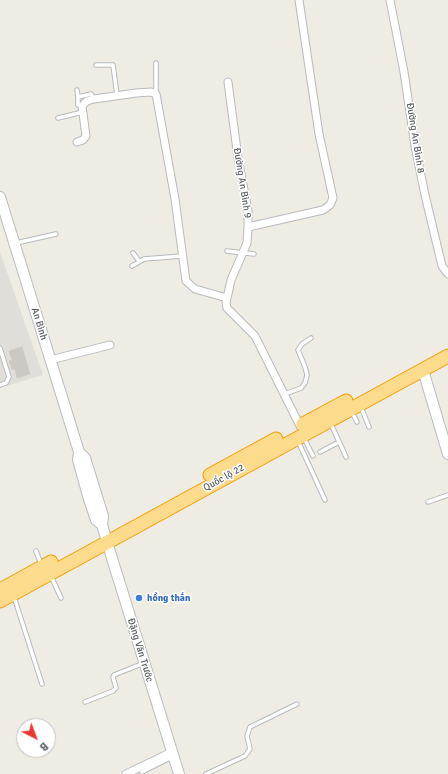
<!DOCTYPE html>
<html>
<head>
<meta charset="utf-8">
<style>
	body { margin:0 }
	#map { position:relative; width:448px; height:774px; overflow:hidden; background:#efece4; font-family:Signika,sans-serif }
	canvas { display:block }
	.north { position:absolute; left:16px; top:718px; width:40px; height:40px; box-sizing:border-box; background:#fff; border:1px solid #bebfc1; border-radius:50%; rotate:138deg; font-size:11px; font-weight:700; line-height:16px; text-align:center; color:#5c6065 }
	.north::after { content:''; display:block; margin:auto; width:14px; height:18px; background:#e93630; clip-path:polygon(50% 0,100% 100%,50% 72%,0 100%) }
</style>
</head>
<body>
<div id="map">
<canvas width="448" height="774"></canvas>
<div class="north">B</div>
</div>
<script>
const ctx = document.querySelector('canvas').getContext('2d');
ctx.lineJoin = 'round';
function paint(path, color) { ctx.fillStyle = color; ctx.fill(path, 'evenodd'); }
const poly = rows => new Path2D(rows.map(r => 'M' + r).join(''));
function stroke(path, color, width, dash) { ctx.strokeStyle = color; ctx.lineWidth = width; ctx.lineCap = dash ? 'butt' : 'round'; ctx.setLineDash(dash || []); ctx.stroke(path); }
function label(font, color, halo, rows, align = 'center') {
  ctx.font = font + ' Signika,sans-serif'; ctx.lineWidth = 3; ctx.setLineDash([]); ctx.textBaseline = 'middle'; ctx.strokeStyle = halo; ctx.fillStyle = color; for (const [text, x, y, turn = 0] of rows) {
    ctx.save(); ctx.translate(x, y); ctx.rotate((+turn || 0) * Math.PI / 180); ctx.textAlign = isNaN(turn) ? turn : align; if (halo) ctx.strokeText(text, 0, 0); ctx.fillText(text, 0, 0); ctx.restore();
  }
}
paint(poly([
	[0,252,43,375,0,388]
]), '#e0ded8');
const building = poly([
	[22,347,30,374,17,378,15,369,12,370,9,361,12,360,9,351,22,347]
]);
paint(building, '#ccc8c3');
stroke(building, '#d3cdc2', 1);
const lane = poly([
	[96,65,113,65,117,95],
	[77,90,78,97],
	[156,94,156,63],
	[78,105,78,97,91,94,94,99],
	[58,118,83,112],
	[16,243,56,234],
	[227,251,254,254],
	[133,253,139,261],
	[132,266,144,259,182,256],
	[0,348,9,377,6,383,0,385],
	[285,394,301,388,305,383,307,375,305,367,298,350,302,344,311,338],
	[361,407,369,427],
	[352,412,357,422],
	[331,424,346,457],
	[304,438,313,456],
	[298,441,325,500],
	[320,452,339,442],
	[428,502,448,495],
	[36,551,41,564],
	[51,576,61,598],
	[14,597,42,684],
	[85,702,113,691,116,688,113,677,114,675,144,663],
	[142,772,172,757],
	[206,774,245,756,250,749,247,736,250,727,297,704]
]);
const street = poly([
	[390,0,404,72,415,146,425,195,442,266,448,274],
	[228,82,238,158,248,211,248,227,247,243,231,280,226,303,227,308,255,336,300,426],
	[77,142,83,140,86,136,82,106,87,101,94,99,136,93,151,92,156,94,175,199,186,281,195,289,227,298],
	[248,227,323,210,330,205,333,198,319,134,299,0],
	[50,360,110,345],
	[126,774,172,752]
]);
const secondary = poly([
	[0,197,79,452,85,458,103,516,102,525,111,555,179,774],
	[423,370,448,454],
	[79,452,78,460,88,496,96,520,102,525]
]);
const highway = poly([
	[303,424,346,401],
	[210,475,276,439],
	[0,590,51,562],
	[0,601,448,356]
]);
stroke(lane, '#b7babe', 5.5);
stroke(street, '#b7babe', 9);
stroke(secondary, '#b8bbc0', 12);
stroke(highway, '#f29c01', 15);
stroke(lane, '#fff', 3.5);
stroke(street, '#fff', 7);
stroke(secondary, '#fff', 10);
stroke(highway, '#fddb8d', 13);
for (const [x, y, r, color] of [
	[139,598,4,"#3f7fe0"]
]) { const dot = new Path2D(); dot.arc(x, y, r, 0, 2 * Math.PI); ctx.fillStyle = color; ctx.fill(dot); stroke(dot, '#fff', 1.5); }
label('10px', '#5c6065', '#fff', [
	["Đường An Bình 8",415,138,81],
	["Đường An Bình 9",242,183,81],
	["An Bình",39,324,73],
	["Quốc lộ 22",224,478,-29],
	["Đặng Văn Trước",140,650,73]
]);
label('bold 10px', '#366cbe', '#fff', [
	["hồng thắn",147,598]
], 'left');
</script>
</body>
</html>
